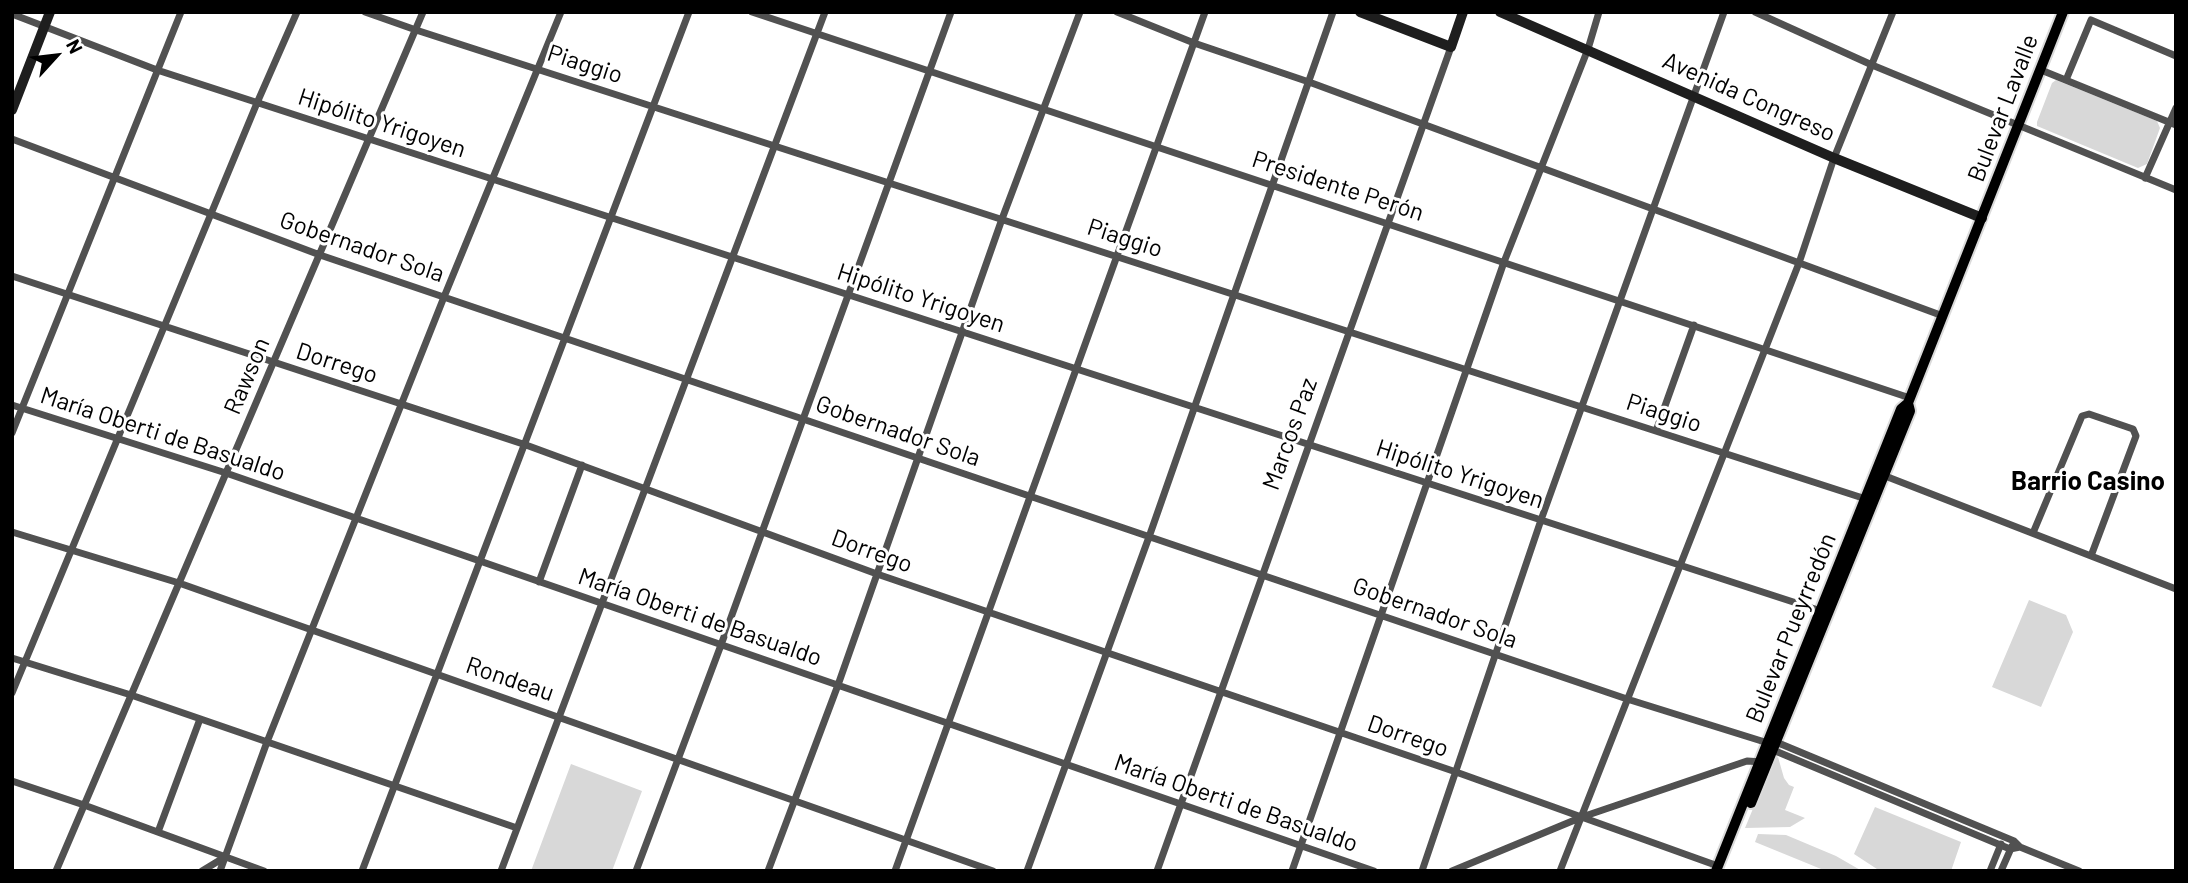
<!DOCTYPE html>
<html>
<head>
<meta charset="utf-8">
<style>
	body { margin:0 }
	#map { position:relative; width:2188px; height:883px; overflow:hidden; background:#fff; font-family:Barlow,sans-serif }
	canvas { display:block }
	.frame { position:absolute; inset:0; border:14px solid #000; pointer-events:none }
	.north { position:absolute; left:21px; top:21px; width:70px; height:70px; -webkit-text-stroke:5px #fff; paint-order:stroke; rotate:63deg; font-size:19px; font-weight:700; line-height:28px; text-align:center; color:#000 }
	.north::after { content:''; display:block; margin:auto; width:24px; height:32px; background:#000; clip-path:polygon(50% 0,100% 100%,50% 72%,0 100%) }
</style>
</head>
<body>
<div id="map">
<canvas width="2188" height="883"></canvas>
<div class="frame"></div>
<div class="north">N</div>
</div>
<script>
const ctx = document.querySelector('canvas').getContext('2d');
ctx.lineJoin = 'round';
function paint(path, color) { ctx.fillStyle = color; ctx.fill(path, 'evenodd'); }
const poly = rows => new Path2D(rows.map(r => 'M' + r).join(''));
function stroke(path, color, width, dash) { ctx.strokeStyle = color; ctx.lineWidth = width; ctx.lineCap = dash ? 'butt' : 'round'; ctx.setLineDash(dash || []); ctx.stroke(path); }
function label(font, color, halo, rows, align = 'center') {
  ctx.font = font + ' Barlow,sans-serif'; ctx.lineWidth = 6; ctx.setLineDash([]); ctx.textBaseline = 'middle'; ctx.strokeStyle = halo; ctx.fillStyle = color; for (const [text, x, y, turn = 0] of rows) {
    ctx.save(); ctx.translate(x, y); ctx.rotate((+turn || 0) * Math.PI / 180); ctx.textAlign = isNaN(turn) ? turn : align; if (halo) ctx.strokeText(text, 0, 0); ctx.fillText(text, 0, 0); ctx.restore();
  }
}
paint(poly([
	[2056,80,2157,121,2160,128,2147,164,2138,168,2037,126,2037,122,2052,83],
	[2029,600,2066,615,2073,632,2041,707,1992,687],
	[1778,757,1784,778,1789,785,1794,787,1785,810,1805,818,1790,827,1745,828,1773,760],
	[571,764,642,791,612,871,531,871],
	[1875,807,1961,842,1951,871,1880,871,1854,854],
	[1758,834,1786,835,1836,856,1862,871,1826,871,1755,842]
]), '#d8d8d8');
const primary = poly([
	[1751,803,1910,411,1908,403],
	[1716,871,1901,409,1908,403,2063,12]
]);
stroke(primary, '#dbdbdb', 14);
stroke(poly([
	[365,12,416,30,1869,500],
	[752,12,1910,398],
	[1117,12,1194,43,1309,82,1943,316],
	[1755,12,1872,65,2176,190],
	[12,14,157,70,1821,611],
	[2041,70,2176,125],
	[2066,80,2091,20,2176,56],
	[12,139,320,255,1627,699,1768,743,1773,750,2010,849,2020,847],
	[2145,178,2176,108],
	[12,276,526,445,877,574,1456,772,1718,866],
	[12,405,226,473,1374,871],
	[1656,431,1694,325],
	[12,433,181,12],
	[1880,474,2176,589],
	[12,532,179,583,993,871],
	[2033,533,2082,416,2089,414,2133,429,2136,436,2091,556],
	[539,582,582,465],
	[12,658,131,695,517,828],
	[12,693,257,103,297,12],
	[1772,742,1776,742,2014,841,2020,847,2079,871],
	[12,781,84,805,264,871],
	[158,832,200,719],
	[56,871,423,12],
	[202,871,225,857],
	[220,871,267,742,444,297,561,12],
	[362,871,689,12],
	[501,871,825,12],
	[636,871,721,645,951,12],
	[768,871,838,685,1002,219,1080,12],
	[895,871,1205,12],
	[1027,871,1149,537,1333,12],
	[1157,871,1451,47],
	[1292,871,1504,262,1588,49,1599,12],
	[1422,871,1541,520,1724,12],
	[1452,871,1582,817,1747,761,1763,762],
	[1560,871,1799,263,1834,158,1893,12],
	[1990,871,2001,844],
	[2001,871,2012,846]
]), '#515151', 7);
stroke(poly([
	[1360,12,1451,47,1463,12],
	[1500,12,1834,158,1982,218],
	[12,110,50,12]
]), '#1e1e1e', 10);
stroke(primary, '#000', 10);
label('24px', '#000', '#fff', [
	["Piaggio",585,64,18],
	["Avenida Congreso",1749,97,24],
	["Bulevar Lavalle",2003,108,-69],
	["Hipólito Yrigoyen",382,123,18],
	["Presidente Perón",1338,186,18],
	["Piaggio",1125,238,18],
	["Gobernador Sola",362,247,19],
	["Hipólito Yrigoyen",921,298,18],
	["Dorrego",337,363,18],
	["Rawson",247,376,-67],
	["Piaggio",1664,413,18],
	["Gobernador Sola",898,431,19],
	["María Oberti de Basualdo",163,434,18],
	["Marcos Paz",1290,434,-70],
	["Hipólito Yrigoyen",1460,474,18],
	["Dorrego",872,551,20],
	["Gobernador Sola",1435,613,19],
	["María Oberti de Basualdo",700,617,19],
	["Bulevar Pueyrredón",1791,628,-68],
	["Rondeau",510,679,19],
	["Dorrego",1408,736,19],
	["María Oberti de Basualdo",1236,803,19]
]);
label('bold 26px', '#000', '#fff', [
	["Barrio Casino",2088,481]
]);
</script>
</body>
</html>
